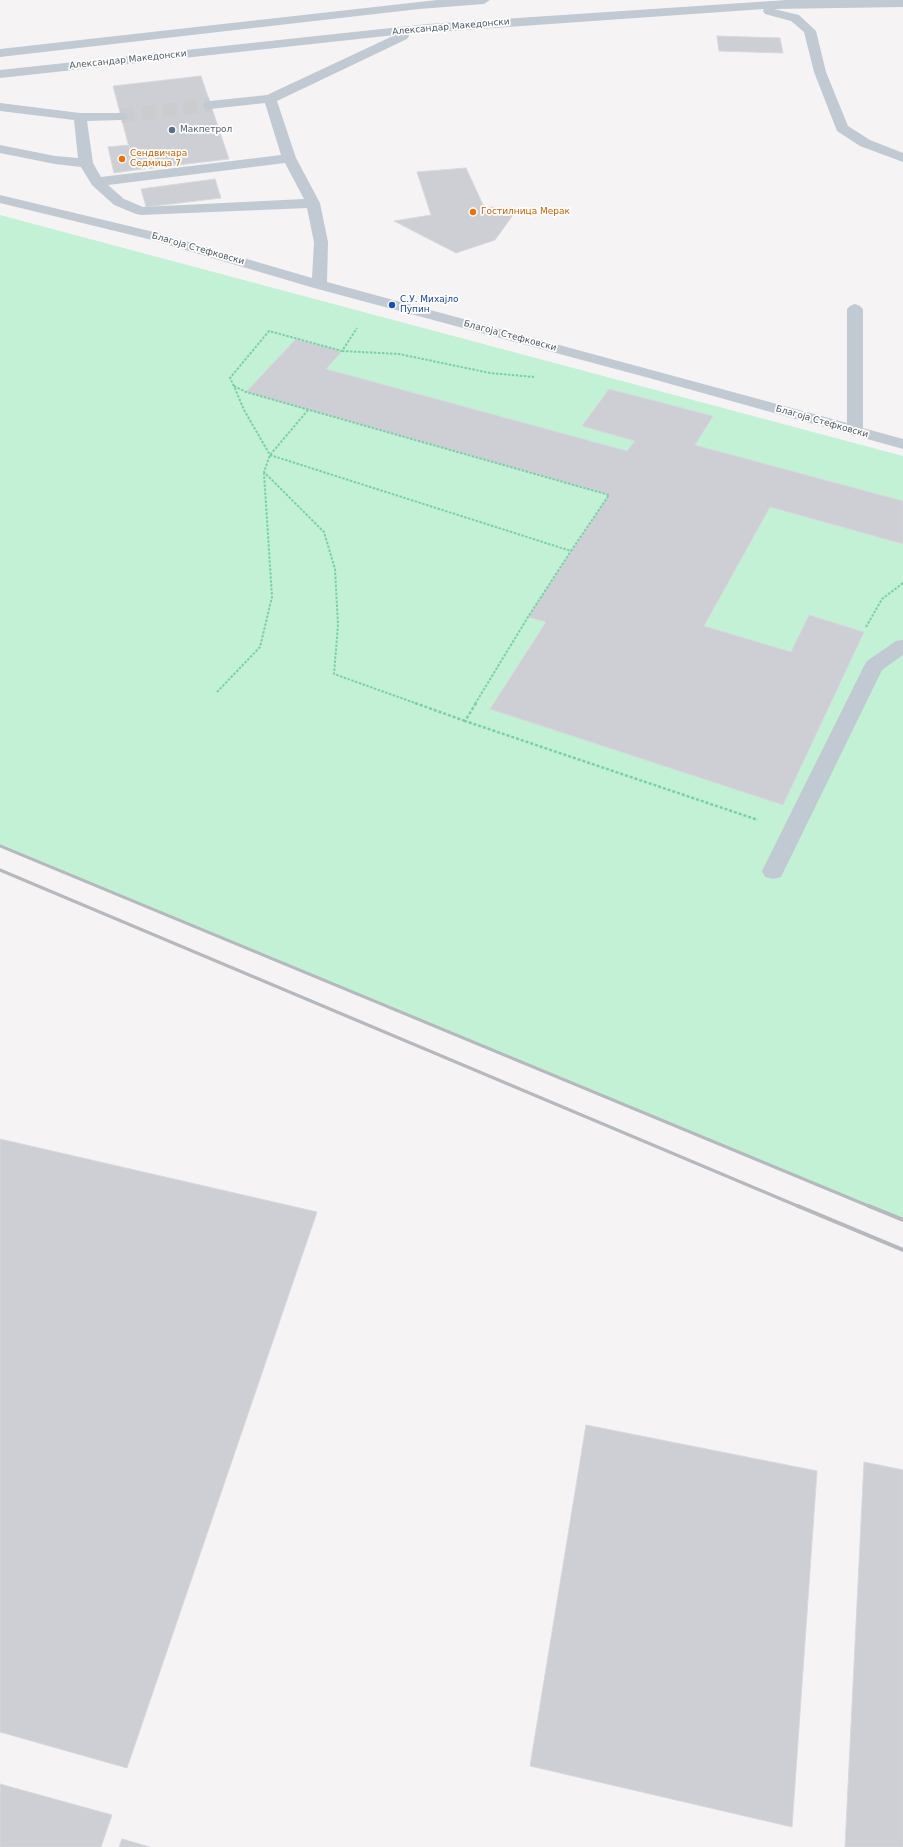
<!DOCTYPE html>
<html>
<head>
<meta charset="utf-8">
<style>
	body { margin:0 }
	canvas { display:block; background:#f5f3f3 }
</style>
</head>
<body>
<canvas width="903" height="1847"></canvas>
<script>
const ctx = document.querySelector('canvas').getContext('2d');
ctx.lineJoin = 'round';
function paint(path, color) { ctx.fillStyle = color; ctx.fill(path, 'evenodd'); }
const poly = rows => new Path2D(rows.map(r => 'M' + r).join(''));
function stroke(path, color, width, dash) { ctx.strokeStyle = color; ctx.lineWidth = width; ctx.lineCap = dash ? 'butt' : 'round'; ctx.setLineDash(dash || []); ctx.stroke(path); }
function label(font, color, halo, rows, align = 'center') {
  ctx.font = font + ' "DejaVu Sans",sans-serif'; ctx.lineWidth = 3.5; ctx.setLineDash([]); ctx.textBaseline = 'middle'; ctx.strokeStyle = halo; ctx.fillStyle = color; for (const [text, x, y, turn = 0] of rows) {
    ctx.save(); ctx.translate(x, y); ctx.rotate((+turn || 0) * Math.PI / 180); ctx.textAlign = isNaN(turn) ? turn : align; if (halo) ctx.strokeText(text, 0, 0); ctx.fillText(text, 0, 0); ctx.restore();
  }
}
paint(poly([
	[0,215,903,456,903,1220,0,846]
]), '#c3f1d5');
const building = poly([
	[717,36,780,38,783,53,719,51,717,36],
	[201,76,229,159,135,170,113,86,201,76],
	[129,145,135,170,114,173,108,147,129,145],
	[466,168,484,207,518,208,495,240,456,253,394,221,431,215,417,172,466,168],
	[215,179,221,198,146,207,141,189,215,179],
	[296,339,342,351,326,369,627,451,635,441,582,426,609,389,713,416,695,445,903,501,903,544,770,507,704,626,791,652,809,615,864,632,783,805,490,709,546,622,528,617,609,495,246,392,296,339],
	[0,1139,317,1212,127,1768,0,1732,0,1139],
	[586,1425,817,1471,792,1827,530,1766,586,1425],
	[864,1462,903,1470,903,1847,845,1847,864,1462],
	[0,1784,112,1815,101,1847,0,1847,0,1784],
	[122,1839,150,1847,119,1847,122,1839]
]);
paint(building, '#cdcfd5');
stroke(building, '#d7d9de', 1);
stroke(poly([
	[121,116,210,105]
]), '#caccce', 14, [14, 7]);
stroke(poly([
	[342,351,399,354,490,373,534,377],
	[234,386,246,392,609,495,571,551,270,455,244,410,234,386],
	[234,386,230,378,269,331,342,351,357,328],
	[308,410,270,455,264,472,324,532,335,569,338,625,334,674,418,704],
	[866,627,882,599,903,583],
	[217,692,260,647,272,597,264,473],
	[475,704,528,617,571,551]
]), '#7ad0a6', 2, [2.5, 1.5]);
stroke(poly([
	[415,703,465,721],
	[476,703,465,721,758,820]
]), '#7ad0a6', 2.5, [3, 2]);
paint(poly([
	[437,0,490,0,484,4,419,9,0,57,0,49,437,0],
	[787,0,903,0,903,7,774,9,799,15,816,31,826,72,848,126,870,140,903,153,903,162,860,146,837,131,814,72,804,32,791,21,765,14,763,11,764,9,408,34,409,36,407,39,277,101,296,158,320,203,328,242,327,282,847,423,847,309,850,306,855,304,860,306,863,309,863,428,903,439,903,449,649,378,314,288,148,239,0,203,0,195,158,233,312,278,314,242,307,208,141,215,136,214,114,205,92,185,81,167,55,164,0,153,0,145,55,156,78,158,74,120,0,111,0,103,80,113,126,113,128,116,126,119,121,120,87,121,93,163,101,177,281,155,265,103,210,109,205,108,203,105,205,102,210,101,267,95,395,35,0,78,0,70,428,24,787,0],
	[285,163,304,199,143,207,124,199,108,185,285,163],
	[903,640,903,655,882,670,781,877,773,879,765,877,762,871,864,666,867,661,896,641,903,640]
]), '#c1cad2');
stroke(poly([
	[0,846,871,1207],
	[0,870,800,1207]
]), '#b5b8bd', 3);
stroke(poly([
	[798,1206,903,1250],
	[869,1206,903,1220]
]), '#b5b8bd', 4);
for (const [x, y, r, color] of [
	[172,130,4,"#5c6f8a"],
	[122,159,4,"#e8710a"],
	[473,212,4,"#e8710a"],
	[392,305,4,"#1a4fb4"]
]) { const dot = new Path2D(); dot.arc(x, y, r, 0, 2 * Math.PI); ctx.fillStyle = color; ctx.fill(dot); stroke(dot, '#fff', 1.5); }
label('9px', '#4a5661', '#fff', [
	["Александар Македонски",451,27,-5],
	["Александар Македонски",128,60,-6],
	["Благоја Стефковски",198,249,16],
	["Благоја Стефковски",510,336,15],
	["Благоја Стефковски",822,422,16]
]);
label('9px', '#4e5e75', '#fff', [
	["Макпетрол",180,130]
], 'left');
label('9px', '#c56008', '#fff', [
	["Сендвичара",130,154],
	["Седмица 7",130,164],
	["Гостилница Мерак",481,212]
], 'left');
label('9px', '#164399', '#fff', [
	["С.У. Михајло",400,300],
	["Пупин",400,310]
], 'left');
</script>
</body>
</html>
